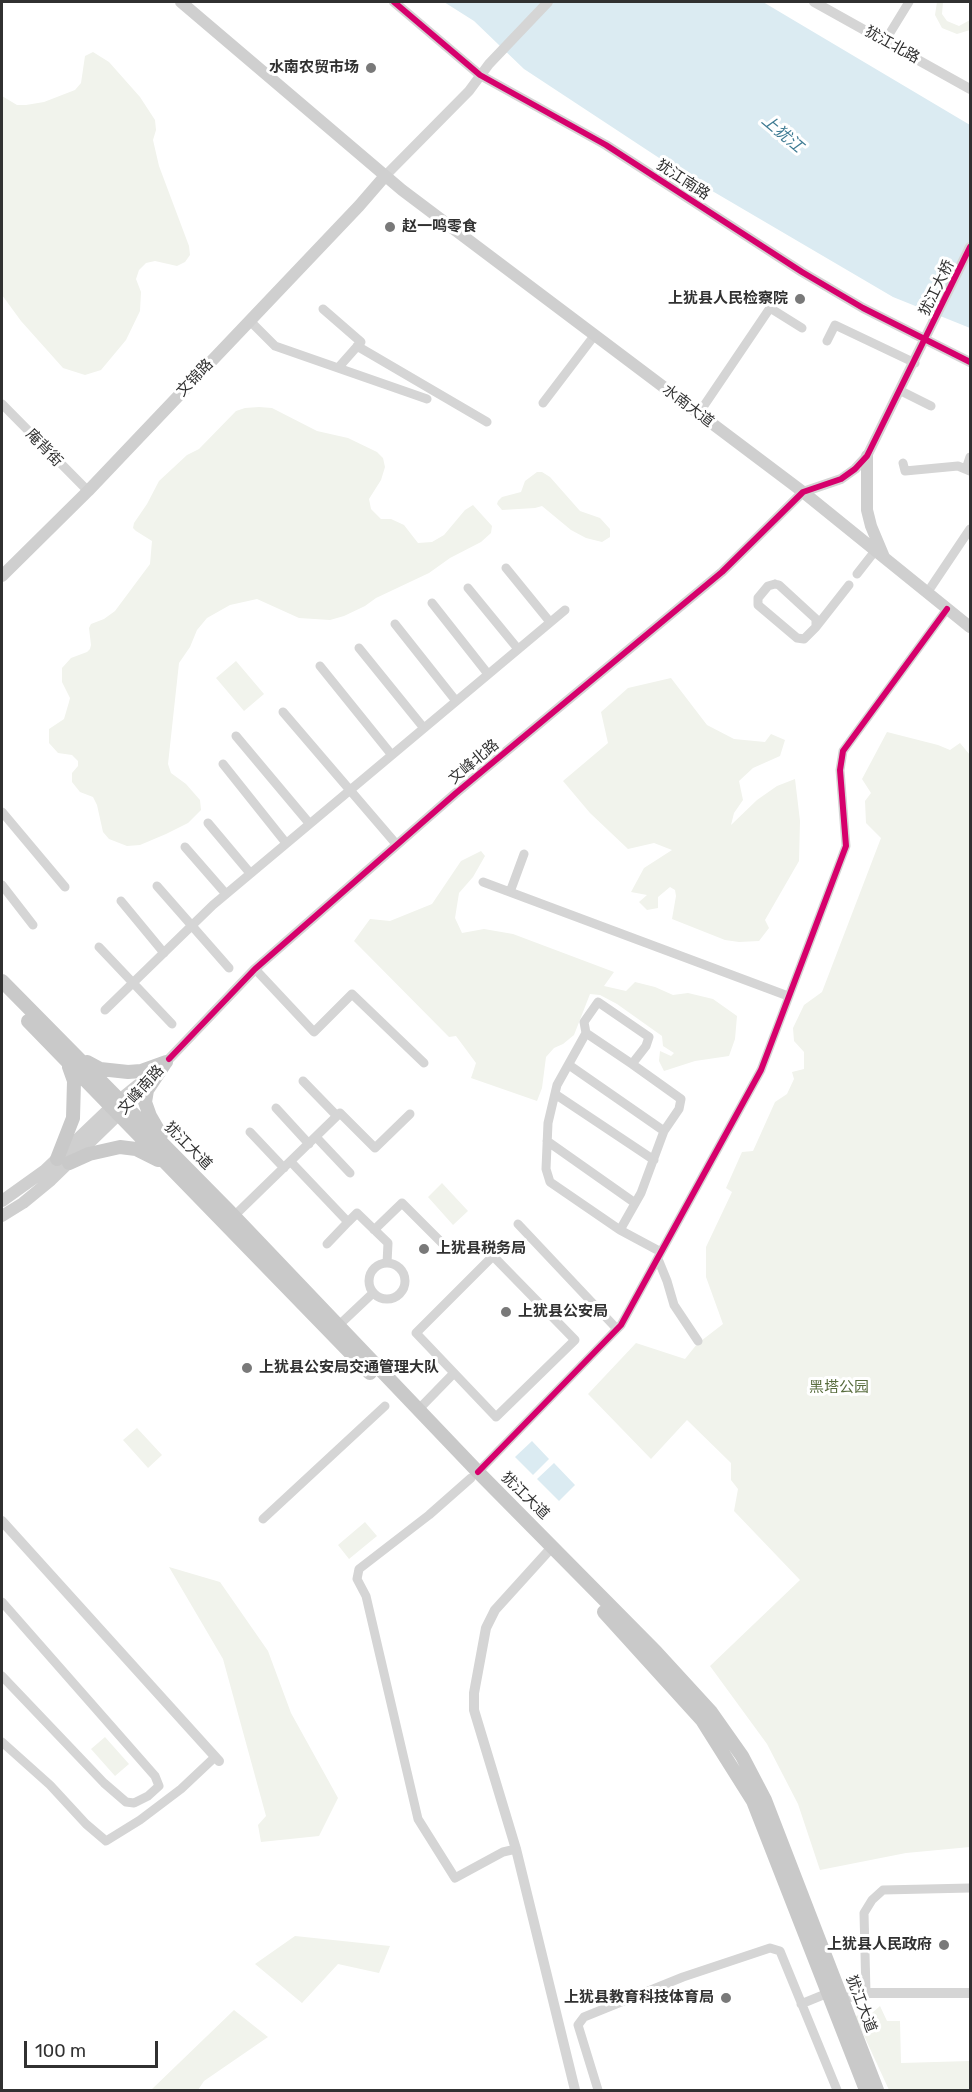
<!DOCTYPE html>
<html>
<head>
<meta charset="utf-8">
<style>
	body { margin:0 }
	#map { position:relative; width:972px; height:2092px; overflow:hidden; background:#fff; font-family:Rubik,sans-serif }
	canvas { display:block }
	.frame { position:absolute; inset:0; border:3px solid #313131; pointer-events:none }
	.scale { position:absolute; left:24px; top:2041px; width:134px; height:27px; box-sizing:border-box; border:3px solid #313131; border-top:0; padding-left:8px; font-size:18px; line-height:21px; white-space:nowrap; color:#313131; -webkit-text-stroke:4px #fff; paint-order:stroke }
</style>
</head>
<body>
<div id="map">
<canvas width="972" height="2092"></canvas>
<div class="frame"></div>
<div class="scale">100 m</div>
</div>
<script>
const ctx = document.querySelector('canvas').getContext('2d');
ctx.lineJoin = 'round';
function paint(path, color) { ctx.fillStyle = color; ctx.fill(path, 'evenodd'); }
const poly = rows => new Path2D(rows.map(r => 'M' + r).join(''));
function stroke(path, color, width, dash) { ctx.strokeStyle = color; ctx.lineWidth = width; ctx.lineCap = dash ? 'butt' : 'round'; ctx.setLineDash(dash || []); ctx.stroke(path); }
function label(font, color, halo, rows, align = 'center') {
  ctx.font = font + ' Rubik,"Noto Sans SC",sans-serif'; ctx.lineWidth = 6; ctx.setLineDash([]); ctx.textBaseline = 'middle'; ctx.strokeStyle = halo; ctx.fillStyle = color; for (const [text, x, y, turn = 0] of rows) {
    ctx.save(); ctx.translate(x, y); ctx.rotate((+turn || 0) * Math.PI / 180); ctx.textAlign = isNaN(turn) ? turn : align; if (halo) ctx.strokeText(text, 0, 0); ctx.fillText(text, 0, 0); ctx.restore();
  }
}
paint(poly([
	[937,2,943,2,942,14,947,21,959,26,970,20,970,30,957,34,942,28,935,15],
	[93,52,109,62,140,97,155,120,156,130,153,140,159,166,189,246,190,255,185,262,177,266,155,261,146,263,139,270,136,279,141,292,140,311,126,340,101,370,85,375,63,368,21,321,2,295,2,96,17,105,26,105,44,102,75,90,81,83,85,56],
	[259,407,272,408,317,431,348,438,377,452,383,458,385,467,381,480,369,499,371,509,381,519,391,519,404,525,418,543,432,542,444,535,465,510,473,505,492,526,491,533,481,542,450,558,429,573,376,598,365,606,344,616,330,620,299,618,257,599,230,605,207,618,197,630,190,647,179,663,168,764,171,773,186,784,200,800,201,810,188,823,166,834,140,845,127,846,109,839,103,832,97,805,93,797,80,792,72,782,72,773,78,766,78,761,72,755,58,753,49,743,49,729,64,719,69,702,70,698,62,682,62,668,71,658,87,652,90,649,91,645,89,628,91,624,104,619,115,611,150,564,152,541,136,531,133,528,134,523,147,504,159,481,187,455,199,449,236,411,245,408],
	[537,472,542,472,550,477,580,511,600,518,610,529,610,537,602,542,586,538,571,530,542,506,535,508,502,510,497,504,498,501,502,497,521,492,525,481],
	[236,661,264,694,244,711,216,678],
	[671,678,707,725,734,739,765,742,771,734,785,740,780,756,753,768,739,781,743,800,734,813,731,825,757,800,777,786,795,779,800,821,799,861,765,920,769,928,759,941,739,942,725,940,672,919,676,896,675,890,670,887,658,897,658,908,647,910,639,902,647,895,631,892,644,868,672,850,654,843,628,849,590,813,563,781,608,743,601,712,628,688],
	[887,732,938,745,950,750,960,743,970,755,970,1847,906,1853,820,1870,798,1804,767,1744,710,1666,800,1580,734,1511,738,1489,731,1480,731,1463,687,1420,651,1459,588,1394,636,1343,685,1359,697,1344,723,1324,706,1277,706,1247,732,1192,726,1188,742,1152,753,1151,775,1102,787,1094,794,1079,792,1072,804,1069,804,1052,794,1041,793,1028,804,1005,822,992,881,838,866,823,865,801,871,793,862,779],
	[481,851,485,856,473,877,459,893,455,918,462,933,484,929,513,934,614,972,604,986,626,991,635,982,655,987,673,995,688,993,713,999,737,1016,735,1039,729,1056,695,1061,664,1071,659,1061,660,1051,671,1056,674,1053,663,1046,662,1036,617,1004,600,995,590,994,574,1035,563,1044,554,1048,546,1057,542,1088,537,1101,471,1078,476,1063,456,1036,449,1037,354,941,370,919,390,921,432,904,461,861],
	[442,1183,468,1211,453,1225,428,1197],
	[137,1428,162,1455,148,1468,123,1440],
	[365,1522,377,1536,349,1559,338,1545],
	[169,1567,220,1582,268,1651,291,1713,338,1798,319,1836,261,1842,258,1825,266,1816,223,1659],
	[105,1737,129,1764,115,1776,91,1749],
	[295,1936,390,1946,379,1973,338,1964,302,2003,255,1964],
	[880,2006,887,2021,900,2021,901,2063,970,2061,970,2090,889,2090,855,2016,872,2013],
	[234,2010,268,2037,204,2081,198,2090,151,2090]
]), '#f1f3ec');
paint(poly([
	[444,2,763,2,970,125,970,328,893,297,685,175,524,69,474,21],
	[532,1441,549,1459,533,1475,515,1457],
	[554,1463,575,1485,559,1501,537,1479]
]), '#dbebf2');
stroke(poly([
	[885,41,909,2],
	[323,309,361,342,338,368],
	[250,321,275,346,427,399],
	[827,341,835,325,915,363],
	[357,346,487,422],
	[901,391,931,406],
	[543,403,594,336],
	[2,404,88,491],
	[699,413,770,308,802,328],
	[903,463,905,471,958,466,970,471],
	[966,469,970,457],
	[506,568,550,622],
	[857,574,875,551],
	[775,584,779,585,816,619,816,627,804,639,797,638,758,605,758,598,768,586,775,584],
	[468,588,518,649],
	[927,593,970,529],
	[432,603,488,674],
	[395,624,456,701],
	[816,627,849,585],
	[359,648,423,727],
	[320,666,391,754],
	[283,712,397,845],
	[236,736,309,823],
	[223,764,286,843],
	[2,812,65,887],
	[208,823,250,873],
	[185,847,226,894],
	[483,882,788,996],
	[2,885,33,925],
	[157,886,229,968],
	[510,892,524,854],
	[121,901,164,953],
	[99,947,172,1024],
	[255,969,314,1032,352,994,424,1063],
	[105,1010,213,905,565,610],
	[586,1033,632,1064],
	[569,1065,664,1131],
	[303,1081,337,1116],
	[555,1094,654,1160],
	[276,1108,309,1144],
	[250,1132,284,1168],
	[316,1137,350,1173],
	[547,1141,635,1203],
	[291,1162,348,1222,357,1213,388,1243,387,1263],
	[234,1216,340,1113,375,1148,410,1114],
	[518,1224,617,1329],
	[374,1230,402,1203,450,1251],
	[620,1230,550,1182,546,1169,548,1123,557,1085,586,1033,584,1022,598,1002,649,1037,646,1046,632,1064,681,1099,679,1109,664,1131,641,1193,620,1230,661,1252],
	[327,1244,348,1222],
	[493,1256,575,1340,496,1417,416,1333,493,1256],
	[658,1259,667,1281,674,1305,698,1341],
	'369 1281a18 18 0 1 1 36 0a18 18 0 1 1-36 0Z',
	[338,1326,373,1293],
	[418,1410,454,1373],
	[478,1472,621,1325,761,1070,846,846,840,770,843,751,947,609],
	[471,1478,429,1515,359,1569,357,1579,366,1596,418,1819,455,1878,503,1852,516,1849],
	[263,1519,385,1406],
	[2,1602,155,1776,159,1786,148,1796,134,1803,126,1802,104,1783,2,1676],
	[2,1742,50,1785,86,1824,106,1841,140,1820,181,1789,215,1757],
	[866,1993,864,1913,872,1900,883,1890,970,1888],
	[801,2004,828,1993],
	[598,2090,578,2025,584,2017,683,1977,770,1948,780,1951,837,2090]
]), '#d5d5d5', 9);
stroke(poly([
	[394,2,480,75,606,145,802,272,863,308,970,362],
	[814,2,970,89],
	[385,176,469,91,489,64,548,2],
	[169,1059,255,969,456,793,722,572,803,492,841,479,855,469,867,456,970,247],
	[2,1521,219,1761],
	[553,1546,495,1610,486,1628,474,1693,474,1710,516,1849,575,2090],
	[842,1999,866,1993,970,1993]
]), '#d5d5d5', 10);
stroke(poly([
	[181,2,402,190,803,492,970,627],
	[867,456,867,510,871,526,884,557],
	[2,576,88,491,359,206,385,176],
	[2,1201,44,1171,111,1107,138,1085],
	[2,1216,23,1203,51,1180,118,1115,150,1080]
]), '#cfcfcf', 12);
stroke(poly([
	[2,981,229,1211,478,1472,656,1652,711,1712,742,1756,765,1800,877,2090],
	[28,1021,370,1373],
	[87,1062,100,1069,128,1072,141,1071,166,1062],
	[161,1135,150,1116,145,1102,147,1090,165,1063],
	[57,1159,73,1118,74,1081,69,1067],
	[69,1163,89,1154,120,1147,136,1149,158,1160],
	[604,1612,702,1720,753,1801,866,2090]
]), '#c9c9c9', 14);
stroke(poly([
	[394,2,480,75,606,145,802,272,863,308,970,362],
	[169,1059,255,969,456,793,722,572,803,492,841,479,855,469,867,456,970,247],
	[478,1472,621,1325,761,1070,846,846,840,770,843,751,947,609]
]), '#d6006c', 6);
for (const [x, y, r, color] of [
	[371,68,6,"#797979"],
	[390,227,6,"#797979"],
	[800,299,6,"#797979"],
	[424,1249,6,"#797979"],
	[506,1312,6,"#797979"],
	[247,1368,6,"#797979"],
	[944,1945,6,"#797979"],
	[726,1998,6,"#797979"]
]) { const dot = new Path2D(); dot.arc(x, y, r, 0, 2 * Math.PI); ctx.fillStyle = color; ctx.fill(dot); stroke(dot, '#fff', 2); }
label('15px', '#313131', '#fff', [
	["犹江北路",892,45,29],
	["犹江南路",683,180,33],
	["犹江大桥",937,288,-64],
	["文锦路",195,378,-46],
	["水南大道",688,406,37],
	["庵背街",44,448,46],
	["文峰北路",474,762,-40],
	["文峰南路",141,1090,-48],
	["犹江大道",188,1146,45],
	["犹江大道",525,1496,44],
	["犹江大道",861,2004,69]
]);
label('bold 15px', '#313131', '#fff', [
	["水南农贸市场",359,68],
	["赵一鸣零食",402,227,"left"],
	["上犹县人民检察院",788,299],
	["上犹县税务局",436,1249,"left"],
	["上犹县公安局",518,1312,"left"],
	["上犹县公安局交通管理大队",259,1368,"left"],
	["上犹县人民政府",932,1945],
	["上犹县教育科技体育局",714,1998]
], 'right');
label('15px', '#596d3e', '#fff', [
	["黑塔公园",839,1388]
]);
label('italic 16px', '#3f7b93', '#fff', [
	["上犹江",782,134,40]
]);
</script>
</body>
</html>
